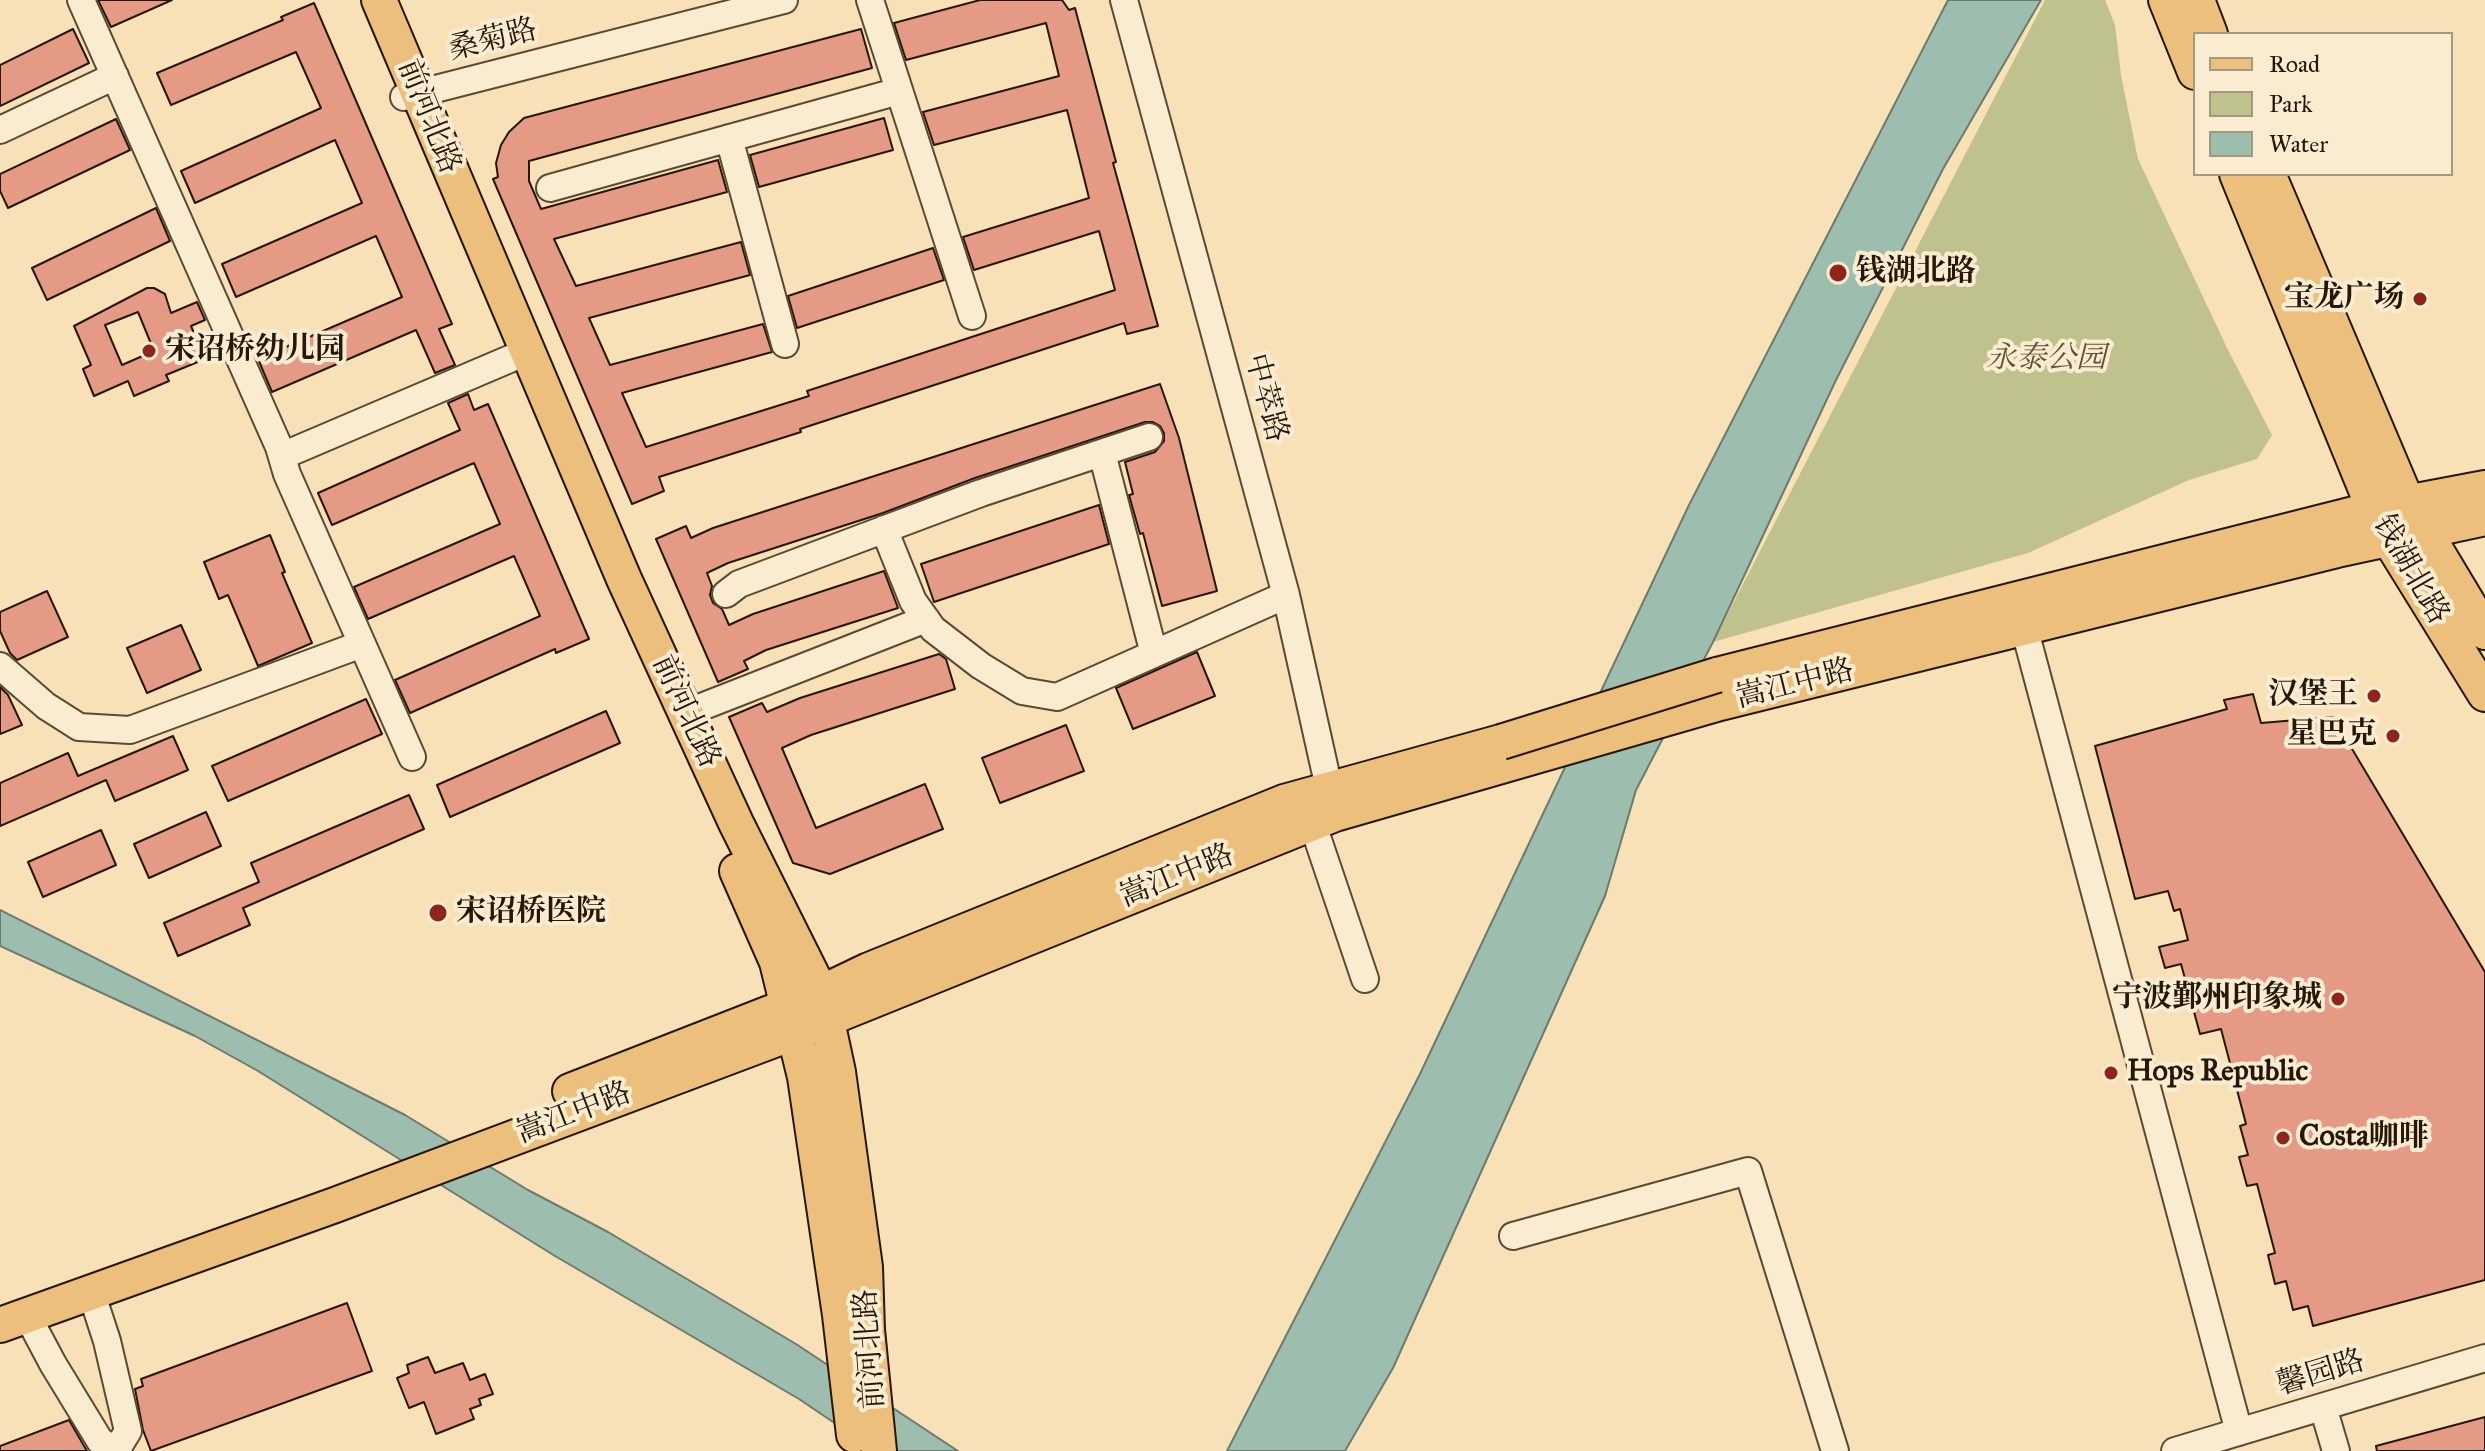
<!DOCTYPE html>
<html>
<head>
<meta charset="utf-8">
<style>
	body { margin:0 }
	#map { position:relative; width:2485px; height:1451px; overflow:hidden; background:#f8e1b7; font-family:"IM FELL Great Primer",serif }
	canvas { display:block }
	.legend { position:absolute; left:2193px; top:32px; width:260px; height:144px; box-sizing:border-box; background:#faecd0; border:2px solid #a59780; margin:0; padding:10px 14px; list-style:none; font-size:24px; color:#261709 }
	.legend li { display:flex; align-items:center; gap:16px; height:40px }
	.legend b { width:40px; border:2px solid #a59780 }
</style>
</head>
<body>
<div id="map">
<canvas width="2485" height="1451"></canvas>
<ul class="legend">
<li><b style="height:10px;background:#ecc07c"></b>Road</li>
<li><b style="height:22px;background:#bfc28d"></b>Park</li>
<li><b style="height:22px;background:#9dbeaf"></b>Water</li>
</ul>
</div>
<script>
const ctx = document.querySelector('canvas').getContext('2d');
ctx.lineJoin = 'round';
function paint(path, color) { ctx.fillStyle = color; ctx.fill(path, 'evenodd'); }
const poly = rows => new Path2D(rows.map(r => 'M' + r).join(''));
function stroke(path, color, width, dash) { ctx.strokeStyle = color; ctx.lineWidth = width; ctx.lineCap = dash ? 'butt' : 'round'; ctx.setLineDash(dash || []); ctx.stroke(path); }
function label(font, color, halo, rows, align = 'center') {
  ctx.font = font + ' "IM FELL Great Primer","Noto Serif SC",serif'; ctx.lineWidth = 8; ctx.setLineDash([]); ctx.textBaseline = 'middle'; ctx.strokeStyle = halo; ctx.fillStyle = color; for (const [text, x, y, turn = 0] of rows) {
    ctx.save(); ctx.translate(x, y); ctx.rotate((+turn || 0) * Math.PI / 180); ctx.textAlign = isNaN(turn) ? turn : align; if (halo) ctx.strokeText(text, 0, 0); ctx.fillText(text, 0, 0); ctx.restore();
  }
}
paint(poly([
	[2045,0,2105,0,2115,25,2121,75,2138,159,2228,350,2272,435,2257,459,2189,480,2028,553,1713,642]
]), '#bfc28d');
const water = poly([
	[1948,0,2041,0,1943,169,1836,380,1713,642,1636,790,1605,896,1393,1368,1345,1451,1227,1451,1419,1076,1689,505,1948,0],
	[0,910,405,1115,528,1190,608,1232,796,1344,958,1451,876,1451,799,1399,555,1256,258,1071,195,1036,0,946,0,910]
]);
paint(water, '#9dbeaf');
stroke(water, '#6d7b6d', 2);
const building = poly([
	[98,0,172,0,111,27,98,0],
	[980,0,1062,0,1069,10,1075,8,1116,162,1113,163,1158,326,1127,334,1124,323,800,429,801,432,659,477,664,491,632,504,493,179,498,177,496,163,501,145,509,132,524,118,861,29,872,68,529,161,529,181,541,209,718,160,727,192,554,239,576,286,741,242,750,275,589,318,610,365,763,324,772,352,622,393,646,447,809,396,807,391,1115,290,1099,231,974,270,963,237,1089,198,1067,110,934,145,923,112,1059,76,1046,23,906,60,894,23,980,0],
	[314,3,452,324,439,329,455,365,435,373,416,330,272,392,258,359,402,297,376,236,236,297,222,264,362,203,335,140,195,203,181,171,321,108,296,52,171,105,157,73,283,20,281,17,314,3],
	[73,29,89,63,0,106,0,65,73,29],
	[884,118,893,150,759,187,750,155,884,118],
	[116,119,130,150,8,208,0,191,0,174,116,119],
	[156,208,170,241,47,300,32,268,156,208],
	[933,248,944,280,797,328,788,296,933,248],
	[147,288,154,288,165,294,171,313,197,302,205,320,191,326,205,359,166,375,169,381,134,396,128,381,94,396,83,369,91,365,74,326,147,288],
	[138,312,154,351,122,365,105,325,138,312],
	[1160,384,1179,438,1217,591,1162,606,1143,533,1140,534,1129,495,1133,494,1125,462,1155,452,1164,441,1164,433,1160,426,1153,422,1145,422,975,478,883,513,728,563,707,573,712,586,710,595,713,603,722,609,729,625,753,614,884,571,898,608,766,650,744,661,748,669,718,682,656,539,686,526,691,538,713,528,1160,384],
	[468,394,474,410,488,404,589,639,556,653,555,649,410,713,395,680,540,616,514,556,368,619,354,587,500,524,474,463,332,525,318,493,460,430,448,403,468,394],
	[1099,505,1109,544,934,602,921,564,1099,505],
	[270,535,285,572,282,573,312,643,258,666,228,595,219,599,204,562,270,535],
	[47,591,68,637,17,660,10,653,0,631,0,612,47,591],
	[181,625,201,670,147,693,127,648,181,625],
	[1197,652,1215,696,1133,729,1116,688,1197,652],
	[939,654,946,659,955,689,811,735,782,748,816,828,925,784,943,829,830,874,793,863,729,717,762,703,767,712,800,698,939,654],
	[0,687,8,695,22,725,0,734,0,687],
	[2253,694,2261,723,2333,717,2485,972,2485,1280,2313,1326,2308,1306,2293,1310,2286,1281,2275,1284,2268,1255,2275,1253,2257,1184,2247,1186,2239,1157,2248,1155,2240,1126,2246,1124,2221,1029,2200,1034,2181,964,2165,968,2159,947,2188,940,2180,909,2174,911,2168,891,2135,899,2095,746,2227,709,2224,700,2253,694],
	[366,699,382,734,228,801,212,766,366,699],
	[606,711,620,743,450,817,437,785,606,711],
	[1066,725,1084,771,1000,803,982,758,1066,725],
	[173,736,188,770,115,801,106,780,0,826,0,783,68,753,78,776,173,736],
	[409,795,424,829,243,908,250,925,178,956,164,923,259,882,251,863,409,795],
	[206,812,221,846,149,878,134,844,206,812],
	[101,830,116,865,43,897,28,862,101,830],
	[347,1303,372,1371,151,1451,143,1430,135,1389,143,1386,141,1379,347,1303],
	[428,1357,435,1373,463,1363,470,1380,485,1374,493,1394,479,1399,481,1405,470,1409,474,1419,436,1434,424,1402,409,1408,397,1378,409,1373,407,1365,428,1357],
	[2485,1417,2485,1451,2377,1451,2376,1446,2485,1417],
	[69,1420,87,1451,0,1451,0,1446,69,1420]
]);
paint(building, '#e59a86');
stroke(building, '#261709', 2);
const minor = poly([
	[81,0,279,447,287,474,412,757],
	[870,0,972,316],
	[1124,0,1286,595,1333,806],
	[404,97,784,0],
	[0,130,115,76],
	[729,138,785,344],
	[550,188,899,91],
	[1102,453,1154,654],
	[282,456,512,358],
	[884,529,913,601,933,629,981,666,1022,691,1057,697,1286,595],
	[726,594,739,584,981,493,1149,437],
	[2020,612,2239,1432],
	[0,666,46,706,79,727,130,730,362,644],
	[686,713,926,619],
	[1312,822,1365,979],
	[1513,1236,1748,1171,1835,1451],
	[91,1292,107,1341,128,1431,117,1449],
	[27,1315,53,1364,100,1441,118,1451],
	[2323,1407,2336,1451],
	[2175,1451,2485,1358]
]);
const major = poly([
	[379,0,624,579,736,823,821,993,838,1072,865,1267,867,1330,879,1451],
	[2166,0,2195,72],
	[2197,0,2210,34],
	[2237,174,2374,509,2389,539,2485,694],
	[2268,174,2407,502,2485,632],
	[1717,675,2374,509,2485,488],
	[737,871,777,962,805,1077,840,1315,854,1435],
	[570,1091,821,993,869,970,1284,802,1501,742],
	[0,1325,335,1205,795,1032,1335,814,1720,703,2337,550,2485,518]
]);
stroke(minor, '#5a4a34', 30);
stroke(major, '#261709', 38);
stroke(minor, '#faecd0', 26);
stroke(major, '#ecc07c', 34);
const majorBridge = poly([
	[1501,742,1717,675]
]);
stroke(majorBridge, '#261709', 38, []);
stroke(majorBridge, '#ecc07c', 34);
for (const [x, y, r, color] of [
	[1838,273,10,"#8f2418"],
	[2420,299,8,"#8f2418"],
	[149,351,8,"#8f2418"],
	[2374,696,8,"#8f2418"],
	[2393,736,8,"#8f2418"],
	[438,913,10,"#8f2418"],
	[2338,999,8,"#8f2418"],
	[2111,1073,8,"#8f2418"],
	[2283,1138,8,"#8f2418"]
]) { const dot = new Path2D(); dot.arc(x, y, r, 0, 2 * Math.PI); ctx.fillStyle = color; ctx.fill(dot); stroke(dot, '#faecd0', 3); }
label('30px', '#261709', '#faecd0', [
	["桑菊路",493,41,-14],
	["前河北路",428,117,68],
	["中萃路",1265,398,75],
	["钱湖北路",2410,570,60],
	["嵩江中路",1795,685,-14],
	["前河北路",685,712,65],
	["嵩江中路",1177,877,-22],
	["嵩江中路",574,1114,-21],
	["前河北路",871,1349,-94],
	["馨园路",2321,1374,-17]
]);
label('bold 30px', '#261709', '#faecd0', [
	["钱湖北路",1856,273],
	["宝龙广场",2404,299,"right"],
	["宋诏桥幼儿园",165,351],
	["汉堡王",2358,696,"right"],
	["星巴克",2377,736,"right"],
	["宋诏桥医院",456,913],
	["宁波鄞州印象城",2322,999,"right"],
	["Hops Republic",2127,1073],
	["Costa咖啡",2299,1138]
], 'left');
label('italic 30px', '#5c5337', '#faecd0', [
	["永泰公园",2046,360]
]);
</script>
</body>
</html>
